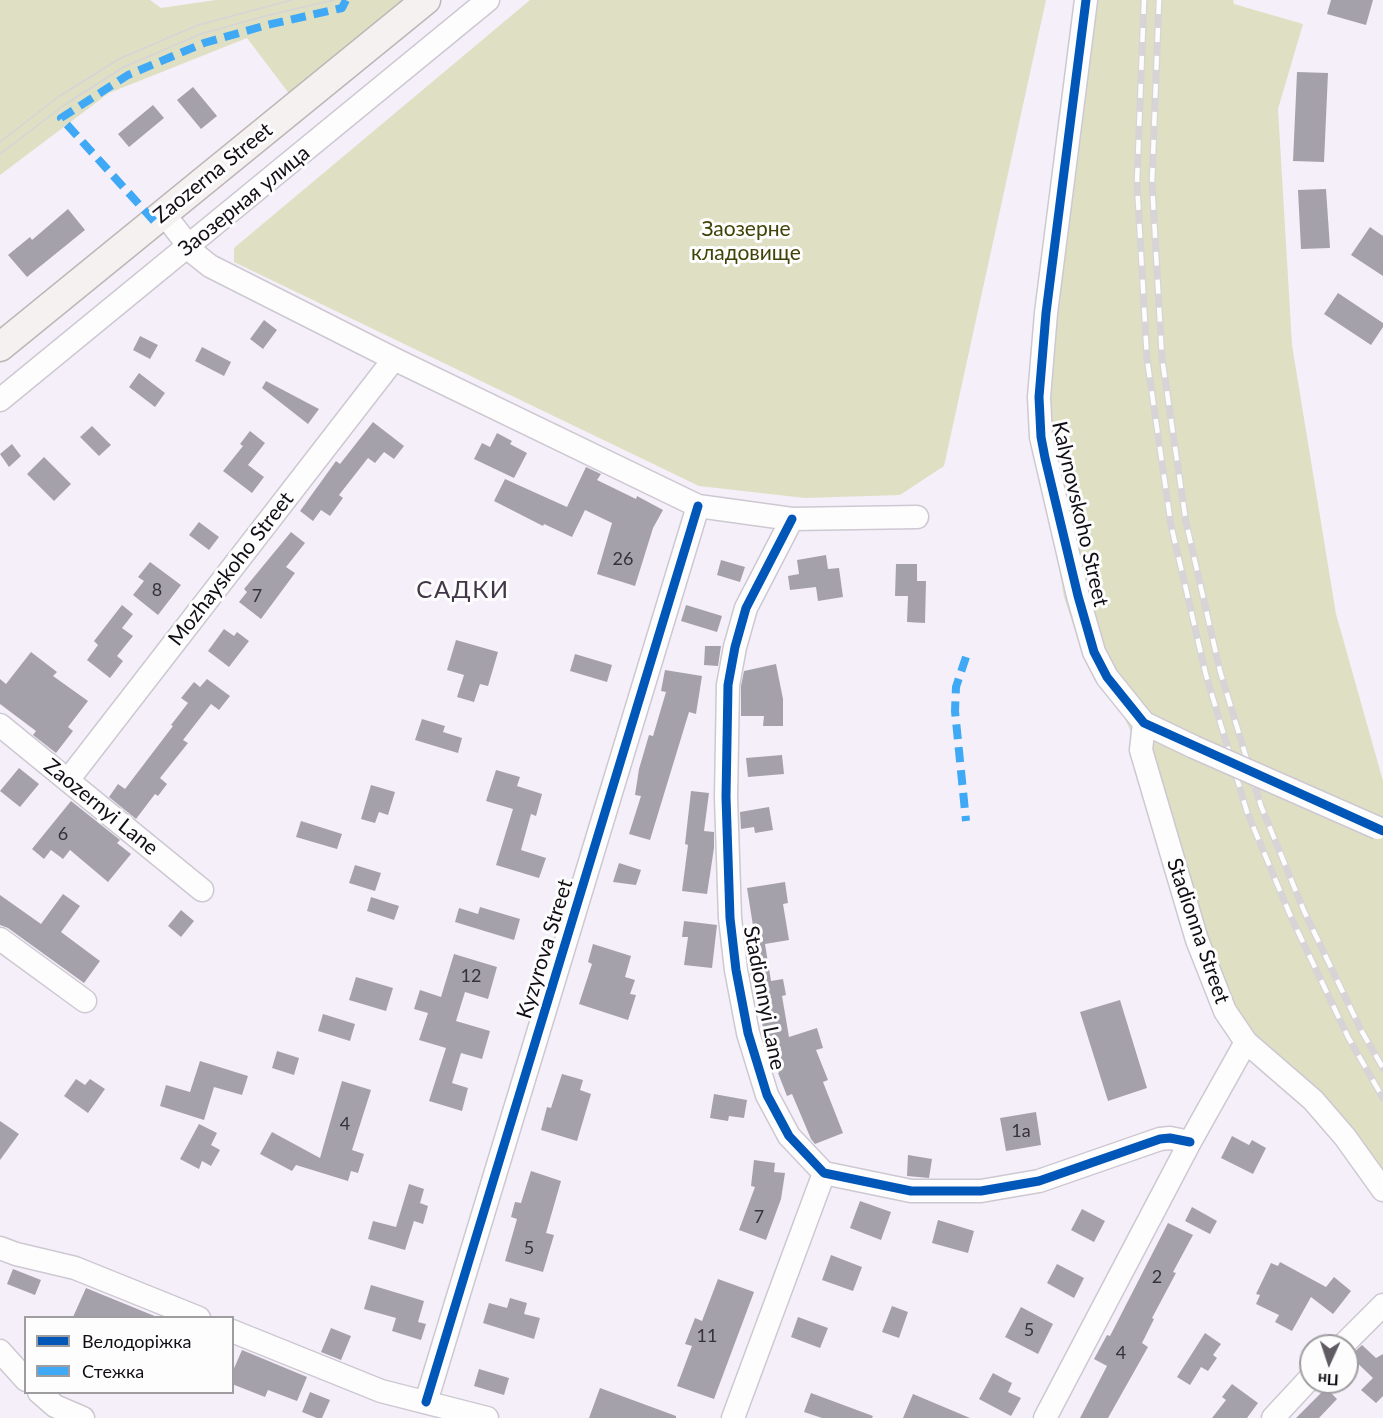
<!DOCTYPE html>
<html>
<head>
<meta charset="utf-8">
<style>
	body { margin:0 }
	#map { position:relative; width:1383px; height:1418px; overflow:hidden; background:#f5eff9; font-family:Lato,sans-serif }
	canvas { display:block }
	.legend { position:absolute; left:24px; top:1316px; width:210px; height:78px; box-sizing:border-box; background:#fdfdfd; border:2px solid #9f9da0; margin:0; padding:8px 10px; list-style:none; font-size:18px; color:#110d14 }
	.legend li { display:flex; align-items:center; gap:12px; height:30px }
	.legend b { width:30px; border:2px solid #9f9da0 }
	.north { position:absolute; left:1299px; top:1334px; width:60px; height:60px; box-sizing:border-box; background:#fdfdfd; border:2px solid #9f9da0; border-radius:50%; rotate:183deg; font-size:16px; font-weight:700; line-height:24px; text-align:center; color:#110d14 }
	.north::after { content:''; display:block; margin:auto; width:21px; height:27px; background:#615c64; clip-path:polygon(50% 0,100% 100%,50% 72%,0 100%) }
</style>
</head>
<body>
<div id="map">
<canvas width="1383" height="1418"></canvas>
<ul class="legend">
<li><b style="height:8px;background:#0057b8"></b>Велодоріжка</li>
<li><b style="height:8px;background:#3fa9f5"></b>Стежка</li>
</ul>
<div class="north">Пн</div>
</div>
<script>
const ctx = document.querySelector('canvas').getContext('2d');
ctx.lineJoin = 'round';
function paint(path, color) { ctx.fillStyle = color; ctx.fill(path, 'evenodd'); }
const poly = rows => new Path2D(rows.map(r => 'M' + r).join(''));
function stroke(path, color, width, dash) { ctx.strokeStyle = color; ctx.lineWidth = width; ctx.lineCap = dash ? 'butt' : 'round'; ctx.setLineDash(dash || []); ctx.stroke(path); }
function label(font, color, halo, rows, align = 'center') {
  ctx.font = font + ' Lato,sans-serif'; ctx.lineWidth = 6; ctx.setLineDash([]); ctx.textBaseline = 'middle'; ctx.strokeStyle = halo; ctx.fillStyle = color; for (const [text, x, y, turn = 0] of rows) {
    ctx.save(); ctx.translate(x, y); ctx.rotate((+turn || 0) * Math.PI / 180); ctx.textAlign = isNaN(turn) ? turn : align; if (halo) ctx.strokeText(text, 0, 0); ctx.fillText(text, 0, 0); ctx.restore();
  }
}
paint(poly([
	[0,0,150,0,161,8,216,0,425,0,297,104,247,38,109,93,0,175],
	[530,0,1046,0,944,466,900,495,805,498,699,486,234,262,234,248],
	[1088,0,1233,0,1234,4,1303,24,1278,109,1292,345,1336,614,1383,781,1383,1176,1229,1015,1147,766,1116,700,1088,659,1078,640,1064,597,1036,436]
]), '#dfdfc3');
paint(poly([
	[1331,0,1373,0,1366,25,1327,14],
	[1297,72,1328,73,1324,162,1293,161],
	[193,87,217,116,201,129,177,100],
	[153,105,164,118,129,147,118,134],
	[1326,189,1330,248,1301,249,1298,190],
	[68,209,85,230,27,277,8,255,30,237,32,240],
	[1370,227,1383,236,1383,276,1351,255],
	[1338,293,1383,323,1383,327,1371,345,1324,314],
	[264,320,277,330,263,349,250,339],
	[140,336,158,345,150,359,133,350],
	[202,347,231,362,224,376,195,361],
	[139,373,165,393,155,407,129,387],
	[266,381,319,409,308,424,262,388],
	[373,422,404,446,394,459,384,452,375,463,368,458,339,495,343,498,330,516,321,510,313,521,300,511,336,461,340,464],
	[92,426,111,445,99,456,80,437],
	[250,431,265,443,248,465,264,477,252,493,223,471,243,446,240,444],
	[497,433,512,441,510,444,527,453,514,478,474,459,482,443,490,447],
	[12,444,21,456,9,467,0,454],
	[44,457,71,484,54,501,27,474],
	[586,467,601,474,597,480,636,499,637,496,663,510,653,528,635,586,597,574,612,523,585,510,572,537,544,524,543,526,494,501,505,479,567,507],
	[199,522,219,537,209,550,189,535],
	[291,532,305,543,286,567,295,573,261,619,239,602,247,592,244,589],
	[826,555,828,569,839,568,843,597,818,601,816,587,790,590,788,576,799,574,797,560],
	[721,560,745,567,740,582,717,575],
	[150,562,181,585,158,615,133,595,144,581,138,577],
	[896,564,917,564,917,581,926,581,925,623,907,622,908,596,895,596],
	[122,605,133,614,122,628,133,636,117,656,123,661,110,678,87,660,98,645,94,641],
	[686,605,722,616,717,632,681,621],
	[224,629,234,636,237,632,249,641,229,667,208,651],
	[456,640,498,652,488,686,480,684,474,702,457,697,464,675,447,670],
	[705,646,721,646,718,666,704,665],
	[31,652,57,672,53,676,88,701,68,727,73,731,56,753,33,735,36,731,0,704,0,679,6,684],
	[575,654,612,665,607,682,570,671],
	[776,664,783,699,783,726,763,726,764,716,741,716,741,686,744,671],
	[665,670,702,676,696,714,689,712,650,840,629,834,641,796,635,795,639,769,649,735,653,736,666,692,661,691],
	[207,679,230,696,219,710,211,704,183,740,188,743,160,778,167,784,158,796,155,794,136,819,109,797,118,784,125,789,173,726,171,725,188,703,181,698,194,682,200,687],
	[422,719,445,726,443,732,462,738,458,753,415,740],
	[782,755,784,774,748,777,746,758],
	[19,768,39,784,20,807,0,791],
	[496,770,520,777,517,786,542,794,536,816,531,814,521,850,546,858,539,878,496,865,513,809,486,801],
	[371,785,395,792,388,815,379,812,375,823,361,819],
	[691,791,709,793,704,831,714,832,714,848,707,894,682,891,688,845,685,844],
	[71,801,120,840,117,843,131,854,108,882,70,850,63,859,51,850,44,859,32,849],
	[769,807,773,830,755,833,754,827,741,829,740,812],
	[301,821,342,834,337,849,296,837],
	[619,863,641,870,636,885,613,882],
	[355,865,381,873,375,891,349,883],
	[785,882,788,903,783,904,789,940,765,944,771,981,783,979,786,995,782,996,789,1037,817,1028,823,1048,816,1050,828,1080,823,1082,843,1133,815,1144,811,1139,792,1094,787,1096,778,1073,779,1073,764,1026,763,1027,749,968,745,934,754,932,747,888],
	[63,894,80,906,61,932,100,961,84,983,8,928,0,925,0,895,41,924],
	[371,897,399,906,394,920,367,911],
	[480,907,520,919,514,940,455,922,459,908,478,914],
	[181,910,194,921,181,937,168,926],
	[684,921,717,925,712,968,684,965,688,937,682,937],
	[593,944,631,956,625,977,635,980,630,994,636,995,628,1020,579,1004,592,964,588,962],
	[454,954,497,967,488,999,465,992,456,1021,490,1031,482,1059,461,1053,452,1083,468,1088,462,1111,429,1101,446,1048,419,1040,428,1013,414,1009,420,990,441,997],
	[356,977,393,988,386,1011,349,1000],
	[1120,1000,1147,1088,1108,1101,1080,1012],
	[323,1014,355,1024,350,1041,318,1031],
	[277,1051,299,1058,294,1075,272,1068],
	[200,1061,248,1076,242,1095,214,1087,204,1120,160,1106,166,1085,190,1092],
	[562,1074,583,1080,580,1090,591,1094,577,1141,541,1130,547,1107,551,1108],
	[76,1079,85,1085,90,1079,105,1089,88,1113,64,1096],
	[342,1081,371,1090,352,1150,364,1154,358,1173,351,1171,348,1181,296,1165,292,1171,260,1154,272,1132,320,1158],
	[714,1094,747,1100,744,1118,729,1116,728,1121,710,1118],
	[1036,1112,1041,1145,1006,1151,1000,1118],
	[0,1121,19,1134,0,1160],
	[199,1124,217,1133,211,1145,220,1150,211,1166,202,1161,199,1169,180,1159],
	[1232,1136,1249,1145,1252,1140,1266,1148,1253,1174,1221,1158],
	[908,1155,932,1159,929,1178,907,1176],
	[754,1160,775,1163,774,1172,785,1173,781,1199,766,1240,739,1230,755,1187,751,1186],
	[531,1171,561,1181,546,1233,554,1235,543,1272,505,1261,517,1219,511,1217,515,1202,521,1203],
	[409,1184,424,1189,420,1203,428,1206,423,1224,414,1221,405,1250,368,1239,373,1221,396,1227],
	[860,1201,891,1212,881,1240,850,1228],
	[1192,1207,1217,1221,1210,1234,1185,1221],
	[1082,1209,1105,1221,1094,1242,1071,1230],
	[938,1220,974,1231,968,1253,932,1243],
	[1168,1223,1193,1235,1173,1272,1176,1273,1152,1318,1154,1319,1142,1343,1148,1347,1108,1418,1080,1418,1107,1366,1094,1359,1107,1335,1110,1336],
	[831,1255,862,1267,853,1291,822,1280],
	[1280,1262,1326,1287,1334,1277,1351,1291,1333,1314,1311,1297,1292,1331,1275,1322,1279,1315,1256,1304,1260,1295,1256,1294,1271,1263,1278,1266],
	[1057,1264,1084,1278,1074,1298,1047,1283],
	[13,1269,41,1280,35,1295,7,1284],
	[718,1279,754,1292,714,1399,677,1386,692,1346,685,1344,695,1318,702,1321],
	[371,1285,424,1301,418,1322,426,1324,421,1340,392,1331,396,1318,364,1309],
	[86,1288,157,1317,73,1317],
	[510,1298,527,1303,524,1314,540,1318,534,1339,483,1323,489,1303,507,1308],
	[892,1306,908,1312,899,1338,882,1332],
	[1021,1307,1053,1324,1038,1354,1005,1337],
	[798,1317,828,1328,820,1348,791,1337],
	[331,1328,351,1336,341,1360,321,1352],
	[1205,1333,1221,1344,1213,1355,1217,1358,1208,1371,1201,1367,1190,1385,1177,1377],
	[1362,1345,1376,1358,1383,1354,1383,1396,1376,1403,1361,1390,1373,1378,1350,1356],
	[242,1350,307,1377,297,1401,268,1390,265,1397,232,1384,232,1373],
	[479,1369,509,1378,504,1395,474,1386],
	[993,1373,1012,1383,1008,1392,1021,1398,1011,1416,979,1399],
	[1232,1384,1258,1403,1247,1418,1212,1418,1226,1400,1222,1397],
	[600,1388,676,1416,676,1418,589,1418],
	[1326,1388,1337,1399,1319,1418,1296,1418],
	[310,1392,330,1400,322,1418,317,1418,302,1412],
	[811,1393,873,1416,872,1418,822,1418,804,1412],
	[913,1394,970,1418,903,1418]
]), '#a5a1aa');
const minor = poly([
	[1086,0,1046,313,1039,397,1041,437,1078,596,1094,652,1107,677,1144,723,1194,747],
	[164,214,195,254,210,266,394,359,698,506,792,519,917,517],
	[0,400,488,0],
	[792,519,746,608,735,647,728,685,726,797,730,918,736,970,748,1033,767,1095,789,1136,824,1173,911,1191,981,1191,1039,1181,1160,1139,1170,1138,1190,1142],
	[1144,723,1141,750,1197,940,1225,1011,1246,1042,1313,1100,1345,1137,1383,1190],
	[0,725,202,890],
	[68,780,394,359],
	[0,939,85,1001],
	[0,1248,16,1254,75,1268,199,1318],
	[232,1331,381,1391,487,1418],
	[1342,1346,1383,1305],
	[0,1351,26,1380],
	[39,1392,55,1406,83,1418],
	[426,1402,698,506],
	[733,1418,824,1173],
	[1045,1418,1190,1142,1246,1042],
	[1273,1418,1311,1377]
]);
const major = poly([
	[0,347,426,0]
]);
stroke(minor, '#cdc8d1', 25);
stroke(major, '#beb5b6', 31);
stroke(minor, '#fefdfe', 22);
stroke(major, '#f5f1f0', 28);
stroke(poly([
	[0,142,58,97,119,59,198,25,292,0],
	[0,154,64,105,124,67,201,34,265,16,334,0]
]), '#d6d4d7', 1.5);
const rail = poly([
	[1144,0,1137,183,1147,359,1171,525,1206,675,1247,812,1291,917,1348,1037,1383,1098],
	[1159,0,1152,183,1162,358,1186,522,1220,671,1261,806,1304,911,1361,1030,1383,1068]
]);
stroke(rail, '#d6d4d7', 7);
stroke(rail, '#fdfdfd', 4.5, [14]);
const minorBridge = poly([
	[1194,747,1378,828]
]);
stroke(minorBridge, '#cdc8d1', 25, []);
stroke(minorBridge, '#fefdfe', 22);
stroke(poly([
	[154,221,61,118,128,75,204,43,267,25,342,8,346,0],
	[966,657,956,687,955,711,966,821]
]), '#3fa9f5', 8, [15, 8]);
stroke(poly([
	[1086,0,1046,313,1039,397,1041,437,1045,458,1078,596,1094,652,1107,677,1144,723,1383,831],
	[792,519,746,608,735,647,728,685,726,797,730,918,736,970,748,1033,767,1095,789,1136,824,1173,911,1191,981,1191,1039,1181,1160,1139,1170,1138,1190,1142],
	[426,1402,698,506]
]), '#0057b8', 9);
label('18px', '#36323a', null, [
	["26",623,559],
	["8",157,590],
	["7",257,596],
	["6",63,834],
	["12",471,976],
	["4",345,1124],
	["1а",1021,1131],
	["7",759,1217],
	["5",529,1248],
	["2",1157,1277],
	["5",1029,1330],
	["11",707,1336],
	["4",1121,1353]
]);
label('21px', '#110d14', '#fdfdfd', [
	["Zaozerna Street",213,173,-39],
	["Заозерная улица",244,201,-39],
	["Kalynovskoho Street",1080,514,77],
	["Mozhayskoho Street",231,569,-52],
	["Zaozernyi Lane",101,807,39],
	["Stadionna Street",1198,931,71],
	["Kyzyrova Street",545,949,-73],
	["Stadionnyi Lane",764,998,79]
]);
label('21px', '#404307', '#fdfdfd', [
	["Заозерне",746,229],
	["кладовище",746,253]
]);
ctx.letterSpacing = '1.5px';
label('24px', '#423749', '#fdfdfd', [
	["САДКИ",463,590]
]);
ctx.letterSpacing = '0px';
</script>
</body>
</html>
